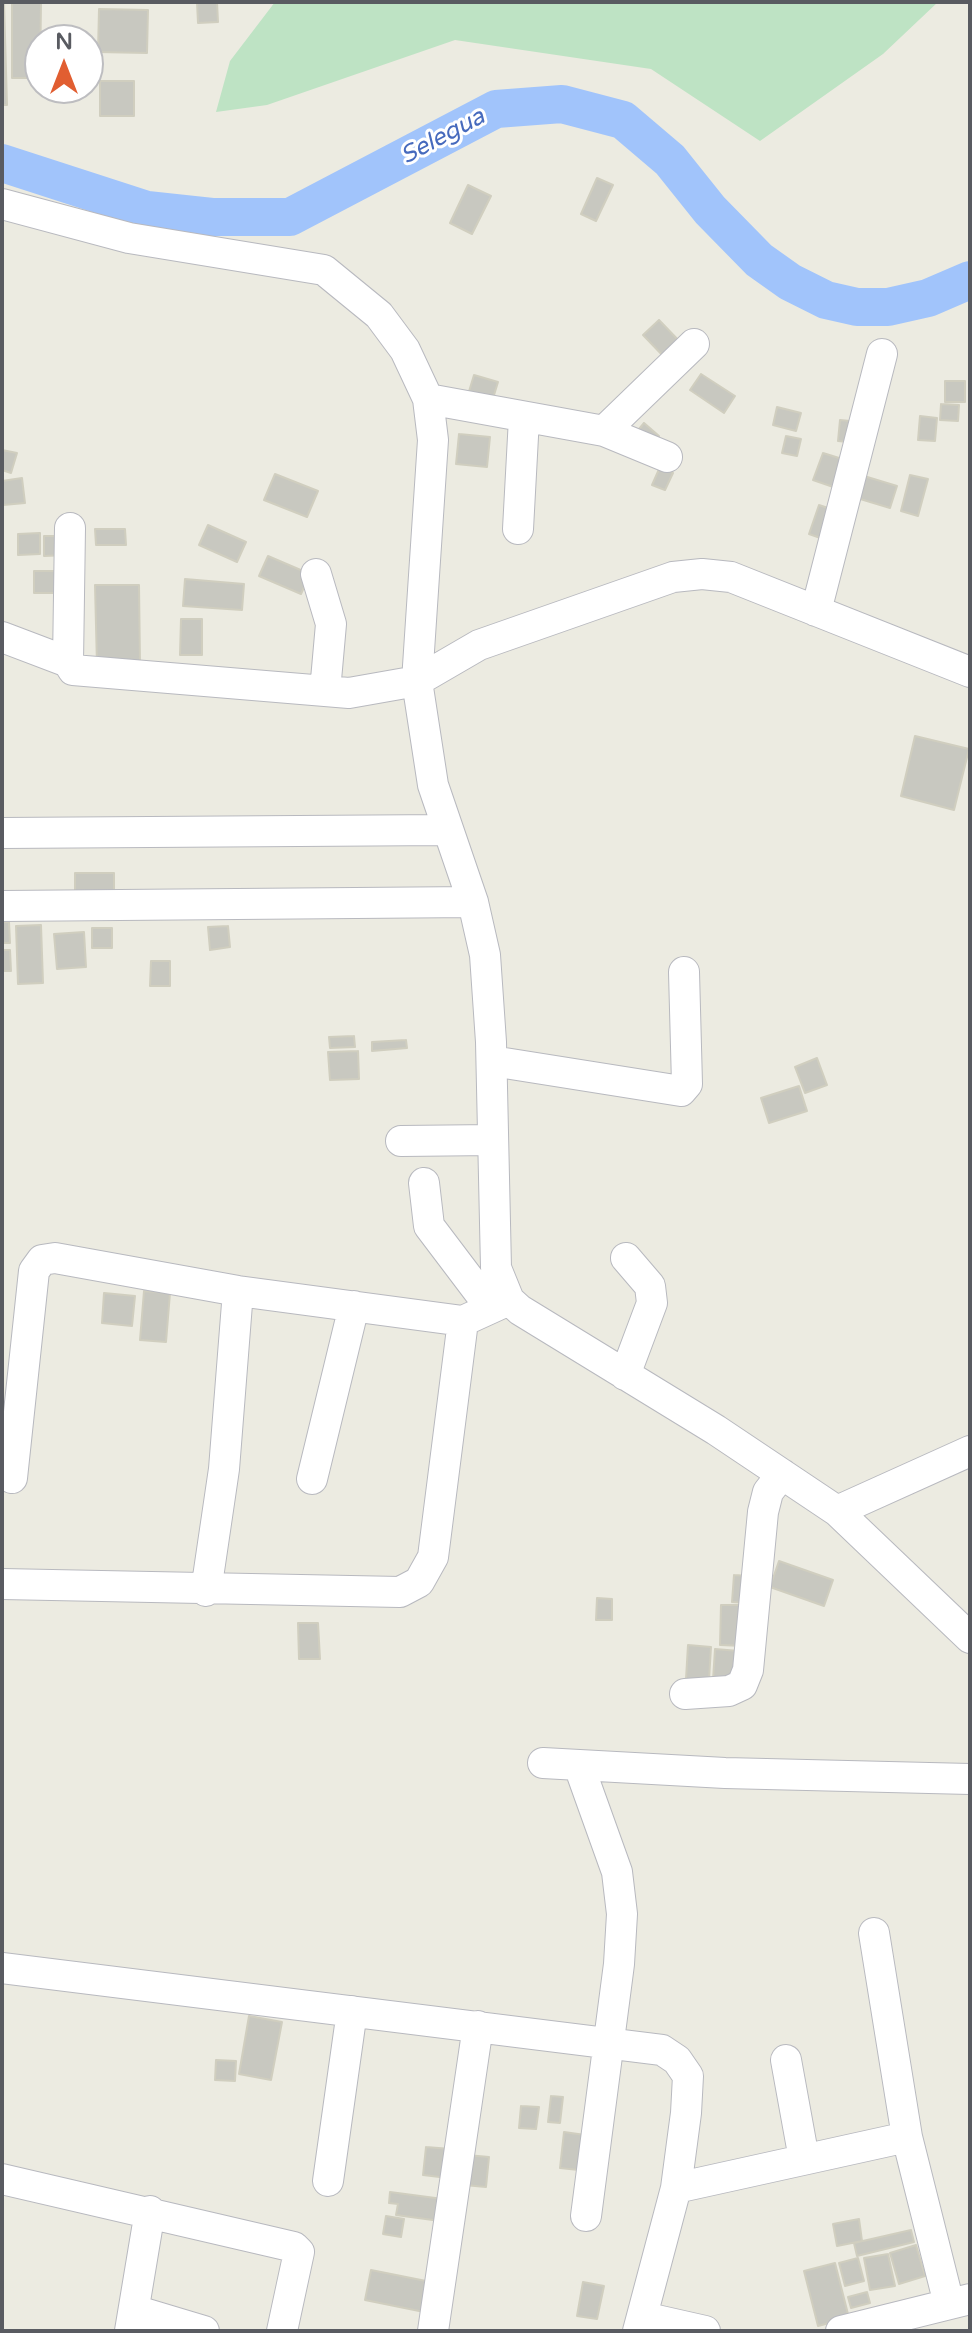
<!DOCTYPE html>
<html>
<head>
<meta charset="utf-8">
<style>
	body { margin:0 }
	#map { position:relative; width:972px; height:2333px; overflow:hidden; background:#ecebe1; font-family:"Varela Round",sans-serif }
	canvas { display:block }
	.frame { position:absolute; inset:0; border:4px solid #595b61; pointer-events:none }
	.north { position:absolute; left:24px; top:24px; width:80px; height:80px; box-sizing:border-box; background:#fff; border:2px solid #bdbdc0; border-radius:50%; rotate:0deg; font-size:22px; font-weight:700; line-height:32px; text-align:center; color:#595b61 }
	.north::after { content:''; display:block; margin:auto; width:28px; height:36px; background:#e15e31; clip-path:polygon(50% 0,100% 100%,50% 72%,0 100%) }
</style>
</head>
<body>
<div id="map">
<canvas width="972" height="2333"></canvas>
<div class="frame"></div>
<div class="north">N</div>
</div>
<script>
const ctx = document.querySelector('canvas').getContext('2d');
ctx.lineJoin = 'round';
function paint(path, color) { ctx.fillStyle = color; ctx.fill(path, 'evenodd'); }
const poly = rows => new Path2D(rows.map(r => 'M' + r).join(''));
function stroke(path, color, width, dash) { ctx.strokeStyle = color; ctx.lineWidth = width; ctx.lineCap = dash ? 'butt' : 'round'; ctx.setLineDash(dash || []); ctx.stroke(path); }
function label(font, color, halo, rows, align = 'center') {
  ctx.font = font + ' "Varela Round",sans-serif'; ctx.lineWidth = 6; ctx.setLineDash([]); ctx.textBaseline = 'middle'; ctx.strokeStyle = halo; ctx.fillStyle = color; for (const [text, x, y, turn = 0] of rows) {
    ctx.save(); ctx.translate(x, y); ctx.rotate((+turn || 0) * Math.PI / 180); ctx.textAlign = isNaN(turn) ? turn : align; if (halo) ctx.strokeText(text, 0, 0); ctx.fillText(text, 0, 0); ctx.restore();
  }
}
paint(poly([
	[275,2,938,2,883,54,760,141,651,69,455,40,267,105,216,112,230,61]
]), '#bee3c4');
stroke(poly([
	[2,163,147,210,212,217,290,217,496,109,562,104,623,120,670,160,710,210,759,260,790,282,826,300,857,307,888,307,928,298,970,280]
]), '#a1c4fb', 38);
const building = poly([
	[2,2,4,2,7,105,2,105,2,2],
	[12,2,41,2,40,78,12,78,12,2],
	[197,2,217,2,218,22,198,23,197,2],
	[99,9,148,10,147,53,98,52,99,9],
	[100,81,134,81,134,116,100,116,100,81],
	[597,178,613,185,596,221,581,214,597,178],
	[468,185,491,196,472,234,450,223,468,185],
	[659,320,684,346,668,361,643,335,659,320],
	[701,374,735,396,724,413,690,390,701,374],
	[474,375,498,382,491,405,467,398,474,375],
	[945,381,965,381,965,402,945,402,945,381],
	[941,404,959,405,958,421,940,420,941,404],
	[777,407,801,413,796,431,773,425,777,407],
	[920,416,937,418,935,441,918,440,920,416],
	[840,420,860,422,857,443,838,441,840,420],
	[644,423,659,436,649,448,634,435,644,423],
	[459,434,490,437,487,467,456,464,459,434],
	[786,436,801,439,797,456,782,453,786,436],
	[2,450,17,453,11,473,2,470,2,450],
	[823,453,852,462,842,490,813,480,823,453],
	[660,467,673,473,665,490,652,485,660,467],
	[275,474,318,491,307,517,264,500,275,474],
	[910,475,928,479,918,516,901,511,910,475],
	[864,476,897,486,890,508,857,498,864,476],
	[22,478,25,503,3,505,2,481,22,478],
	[819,505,840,512,829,541,809,534,819,505],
	[208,525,246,542,237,562,199,545,208,525],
	[95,529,125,529,126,545,96,545,95,529],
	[40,533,40,554,18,555,18,534,40,533],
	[44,536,69,536,69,555,44,556,44,536],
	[268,556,310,574,301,594,259,576,268,556],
	[34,571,65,571,65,593,34,593,34,571],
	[185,579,244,584,242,610,183,606,185,579],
	[95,585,139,585,140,665,97,666,95,585],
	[181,619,202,619,202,655,180,655,181,619],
	[915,736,969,749,954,810,901,796,915,736],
	[75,873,114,873,114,895,75,895,75,873],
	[2,922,9,922,10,943,2,943,2,922],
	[41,925,43,983,18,984,16,926,41,925],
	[228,926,230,947,210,950,208,927,228,926],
	[92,928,112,928,112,948,92,948,92,928],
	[84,932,86,967,57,969,54,934,84,932],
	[2,950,10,950,11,971,2,971,2,950],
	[151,961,170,961,170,986,150,986,151,961],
	[354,1036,355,1047,330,1048,329,1037,354,1036],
	[406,1040,407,1048,372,1051,372,1042,406,1040],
	[358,1051,359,1079,330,1080,328,1052,358,1051],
	[817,1058,827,1085,805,1093,795,1067,817,1058],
	[799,1086,807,1111,769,1123,761,1098,799,1086],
	[144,1291,170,1293,166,1342,140,1340,144,1291],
	[104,1293,135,1296,132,1326,102,1323,104,1293],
	[779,1561,833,1580,824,1606,770,1587,779,1561],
	[734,1575,749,1576,747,1603,732,1602,734,1575],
	[597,1598,612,1599,612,1620,596,1620,597,1598],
	[721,1605,746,1605,744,1646,720,1645,721,1605],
	[298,1623,318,1623,320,1659,299,1659,298,1623],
	[688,1645,711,1647,709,1680,686,1679,688,1645],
	[715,1649,739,1651,737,1682,713,1680,715,1649],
	[249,2016,282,2022,271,2080,239,2074,249,2016],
	[216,2060,236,2061,235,2081,215,2080,216,2060],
	[551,2096,563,2097,560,2123,548,2122,551,2096],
	[521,2106,539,2107,536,2129,519,2128,521,2106],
	[564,2132,592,2136,588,2171,560,2168,564,2132],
	[426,2147,451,2149,448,2178,423,2175,426,2147],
	[467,2155,489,2157,486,2187,464,2185,467,2155],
	[390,2192,443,2199,440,2221,396,2215,398,2204,389,2203,390,2192],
	[386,2216,404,2219,401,2237,383,2234,386,2216],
	[859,2219,862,2241,837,2246,833,2224,859,2219],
	[911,2230,914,2242,857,2256,854,2243,911,2230],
	[916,2245,925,2276,899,2284,890,2253,916,2245],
	[888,2254,895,2286,870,2290,864,2258,888,2254],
	[858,2258,864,2281,845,2286,839,2263,858,2258],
	[835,2263,849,2318,818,2326,804,2271,835,2263],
	[371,2270,436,2283,429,2313,365,2300,371,2270],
	[583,2282,604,2286,597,2319,577,2316,583,2282],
	[867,2292,870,2303,851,2308,848,2297,867,2292]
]);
paint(building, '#c8c8c0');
stroke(building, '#d0cebf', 2);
const minor = poly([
	[2,204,129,238,324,270,379,315,405,350,428,399,433,440,417,681,433,785,473,902,485,955,491,1042,496,1268,509,1300,520,1310,716,1430,837,1511,970,1638],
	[428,399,604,431,667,457],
	[604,431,694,344],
	[70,528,68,662,73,670,349,693,417,681,479,645,673,577,702,574,731,577,970,672],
	[518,529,524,418],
	[316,574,331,624,325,691],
	[816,611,882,354],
	[2,637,68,662],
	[2,833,446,830],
	[2,906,473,902],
	[492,1061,681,1091,687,1084,684,972],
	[401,1141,493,1140],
	[424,1183,429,1226,491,1308],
	[625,1375,652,1303,650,1286,626,1258],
	[12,1478,34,1271,42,1260,55,1258,238,1291,463,1321,509,1300],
	[312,1479,354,1306],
	[837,1511,970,1451],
	[2,1584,400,1592,419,1582,433,1557,463,1321],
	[206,1591,224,1469,238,1291],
	[685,1694,729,1691,742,1685,748,1670,763,1512,768,1492,782,1474],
	[543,1763,725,1773,970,1779],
	[579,1766,617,1872,622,1914,619,1964,586,2216],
	[874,1933,907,2137,949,2304],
	[2,1968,662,2050,677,2060,688,2076,686,2113,676,2188,638,2331],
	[786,2060,804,2159],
	[2,2179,294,2247,299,2252,282,2331],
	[328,2181,352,2011],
	[676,2188,907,2137],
	[134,2310,204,2331],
	[643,2317,705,2331],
	[130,2331,150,2211],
	[433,2331,478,2026],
	[841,2331,970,2299]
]);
stroke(minor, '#b8b9bf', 32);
stroke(minor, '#fff', 30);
label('italic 24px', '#466abd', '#fff', [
	["Selegua",443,137,-28]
]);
</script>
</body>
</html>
